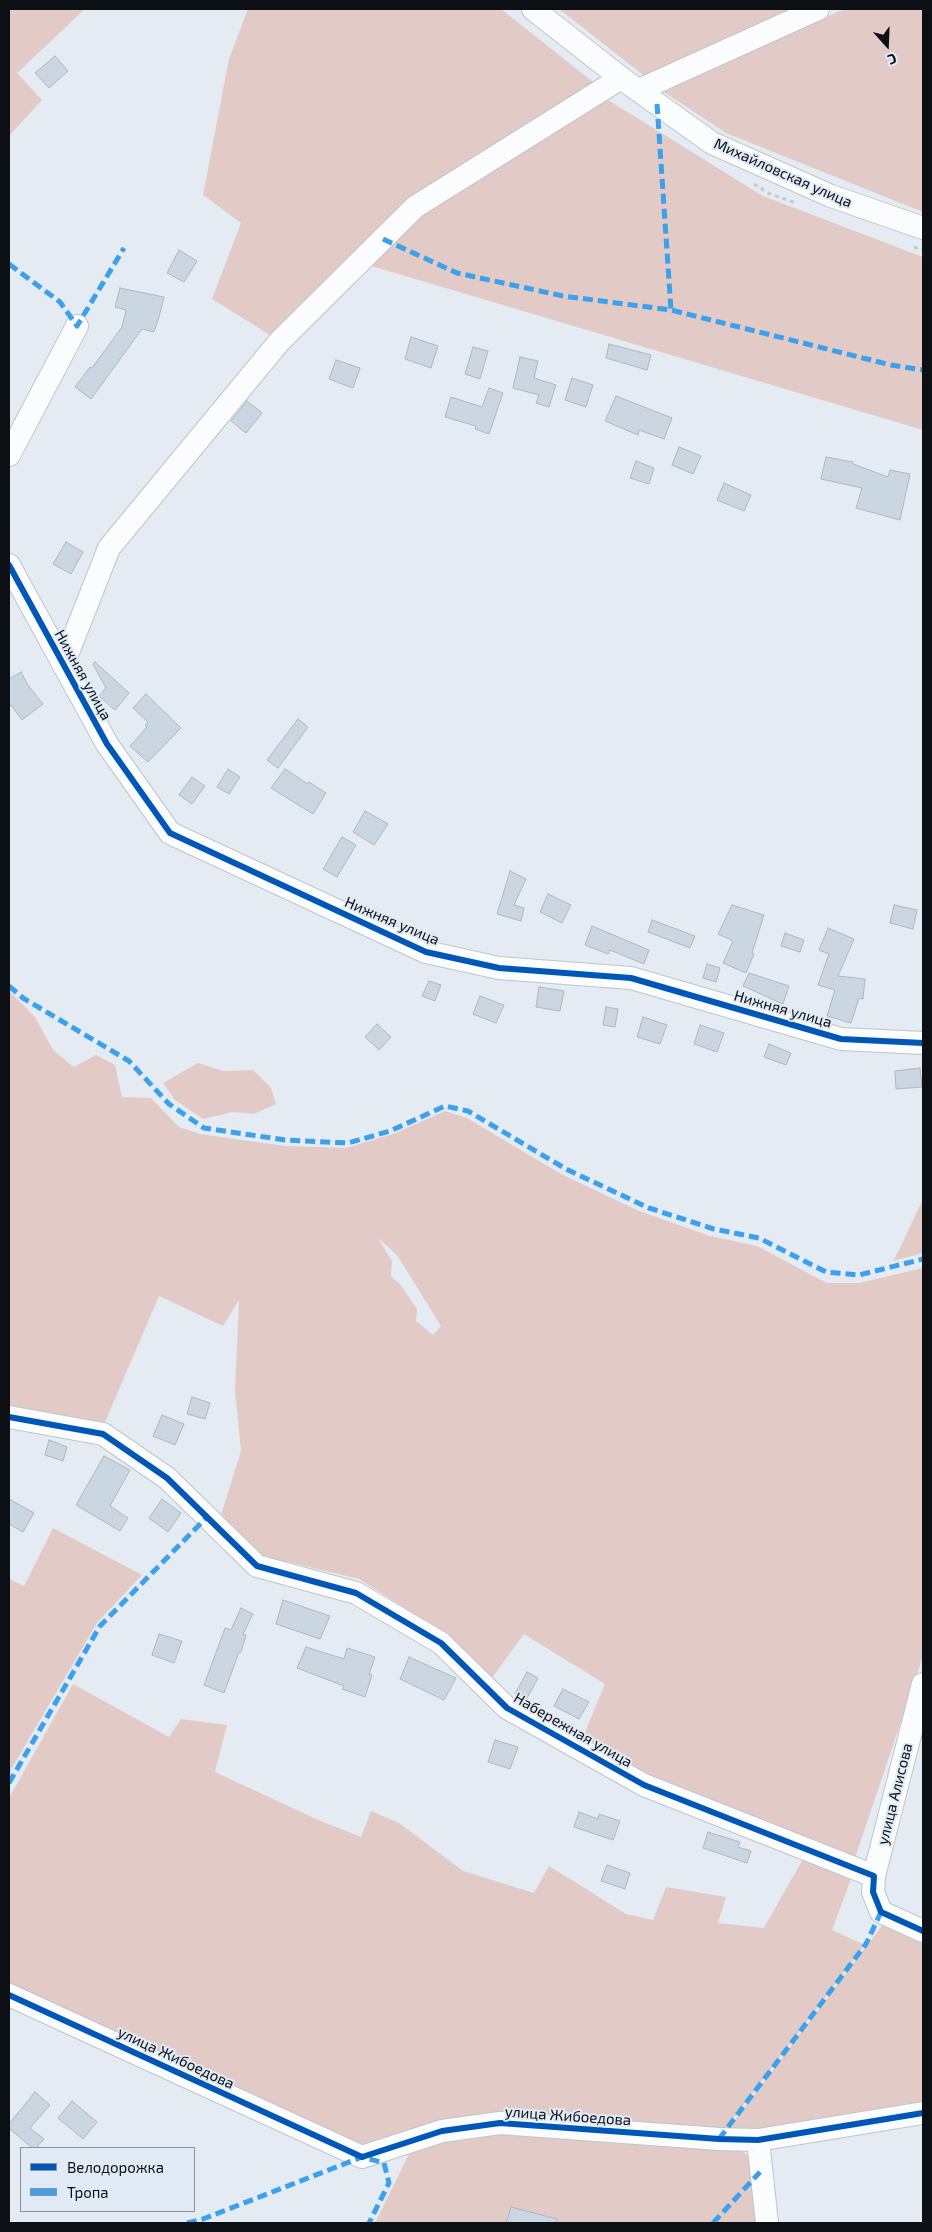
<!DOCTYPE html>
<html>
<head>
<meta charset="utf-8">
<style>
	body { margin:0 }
	#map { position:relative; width:932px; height:2232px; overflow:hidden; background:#e5ebf2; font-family:"Exo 2",sans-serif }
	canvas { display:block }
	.frame { position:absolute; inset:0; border:10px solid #0c1014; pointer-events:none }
	.legend { position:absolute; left:20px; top:2147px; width:175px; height:65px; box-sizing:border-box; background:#e0ebf7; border:1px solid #8b939c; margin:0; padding:6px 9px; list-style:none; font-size:15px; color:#0c1014 }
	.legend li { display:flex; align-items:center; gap:10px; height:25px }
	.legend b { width:25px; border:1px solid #8b939c }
	.north { position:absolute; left:862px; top:20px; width:50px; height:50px; -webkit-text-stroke:4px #e0ebf7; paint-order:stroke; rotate:160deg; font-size:14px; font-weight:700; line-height:20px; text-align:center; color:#0c1014 }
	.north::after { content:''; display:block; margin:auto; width:18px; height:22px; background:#0c1014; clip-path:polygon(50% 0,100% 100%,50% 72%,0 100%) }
</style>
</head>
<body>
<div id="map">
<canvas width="932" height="2232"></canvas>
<div class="frame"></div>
<ul class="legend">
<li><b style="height:6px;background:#0057b8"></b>Велодорожка</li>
<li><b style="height:6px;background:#3ca1ea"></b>Тропа</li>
</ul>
<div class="north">С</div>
</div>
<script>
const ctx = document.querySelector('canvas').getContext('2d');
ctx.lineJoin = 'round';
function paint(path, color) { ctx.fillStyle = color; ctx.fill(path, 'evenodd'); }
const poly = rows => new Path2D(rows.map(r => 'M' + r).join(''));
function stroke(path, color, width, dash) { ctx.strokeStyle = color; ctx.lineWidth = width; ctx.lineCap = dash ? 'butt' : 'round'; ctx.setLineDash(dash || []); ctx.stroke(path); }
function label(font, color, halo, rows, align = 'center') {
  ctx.font = font + ' "Exo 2",sans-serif'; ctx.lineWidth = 4; ctx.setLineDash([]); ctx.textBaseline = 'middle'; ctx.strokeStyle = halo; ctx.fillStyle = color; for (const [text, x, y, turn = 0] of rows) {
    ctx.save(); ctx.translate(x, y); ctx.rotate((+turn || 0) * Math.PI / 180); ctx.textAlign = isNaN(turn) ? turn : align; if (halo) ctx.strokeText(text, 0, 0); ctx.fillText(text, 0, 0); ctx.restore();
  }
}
paint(poly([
	[9,9,85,9,17,73,42,100,9,136],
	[248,9,501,9,598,86,447,175,275,338,212,299,241,223,203,195,229,59],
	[559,9,798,9,647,78],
	[844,9,923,9,923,212,726,133,664,92],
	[608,100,763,196,923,257,923,430,365,264,430,205],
	[9,991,35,1017,53,1050,74,1067,96,1055,115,1065,122,1097,151,1098,179,1127,200,1134,285,1146,346,1148,393,1134,445,1111,467,1118,561,1174,639,1211,710,1236,757,1246,827,1283,859,1283,923,1268,923,1656,854,1861,647,1775,583,1737,605,1684,524,1634,492,1678,446,1634,359,1579,259,1555,220,1518,241,1451,235,1390,239,1300,223,1326,159,1296,105,1422,9,1408],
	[378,1238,397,1255,441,1326,433,1335,416,1321,417,1309,400,1284,391,1277,392,1261],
	[198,1063,224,1071,253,1070,271,1088,276,1104,254,1114,233,1112,203,1119,175,1100,163,1083],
	[923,1199,923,1253,893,1261,897,1254],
	[53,1528,142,1575,97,1623,9,1773,9,1579,24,1586],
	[73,1684,169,1737,181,1719,227,1725,215,1772,316,1819,361,1837,371,1811,399,1823,463,1871,534,1893,549,1866,626,1914,653,1920,666,1887,726,1897,718,1923,764,1928,803,1859,851,1879,832,1930,865,1945,723,2132,503,2114,378,2143,353,2145,9,1985,9,1798],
	[884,1923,923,1940,923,2104,784,2128,726,2132],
	[505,2130,736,2146,751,2158,757,2223,375,2223,411,2150,445,2136]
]), '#e2cbc6');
const building = poly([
	[55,56,68,71,49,88,35,73,55,56],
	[179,250,197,261,184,282,167,273,179,250],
	[120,288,164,297,159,317,154,332,142,329,91,399,75,387,90,367,92,368,122,327,126,310,115,307,120,288],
	[411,337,438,346,431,368,405,359,411,337],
	[609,344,651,355,647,370,606,358,609,344],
	[473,347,488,351,480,379,465,374,473,347],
	[520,357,538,361,534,378,556,385,549,407,536,403,539,395,513,388,520,357],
	[336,360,360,368,353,388,329,379,336,360],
	[572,378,593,385,586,407,565,400,572,378],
	[489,388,503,393,489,434,475,429,476,426,445,417,451,397,482,407,489,388],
	[616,396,672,418,664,439,639,430,638,435,605,421,616,396],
	[247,401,262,413,246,433,231,421,247,401],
	[679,447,701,456,693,474,672,465,679,447],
	[826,457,853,462,853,464,888,477,890,470,910,474,900,520,856,508,862,488,821,479,826,457],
	[636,461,654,468,649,484,630,478,636,461],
	[724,483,751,495,744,511,717,500,724,483],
	[66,542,83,552,71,574,53,564,66,542],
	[95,662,129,693,115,710,99,696,106,688,93,664,95,662],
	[21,672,28,685,43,704,22,720,12,706,9,706,9,679,21,672],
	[146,694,181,728,148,762,130,746,147,727,145,725,148,722,133,708,146,694],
	[298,719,308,727,278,768,267,760,298,719],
	[228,769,240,777,229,794,217,787,228,769],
	[285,769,308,784,309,782,326,793,313,814,271,788,285,769],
	[192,777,205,786,192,804,179,795,192,777],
	[365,811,388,824,374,845,353,832,365,811],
	[342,837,356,845,337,877,323,869,342,837],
	[510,871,526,879,514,905,524,908,521,921,497,914,510,871],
	[548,894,571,905,562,923,540,912,548,894],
	[732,905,764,915,752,953,754,954,746,973,723,963,733,941,718,934,732,905],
	[894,905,917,910,913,929,890,923,894,905],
	[652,920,695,936,690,948,648,932,652,920],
	[592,926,649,950,644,964,610,950,608,954,585,945,592,926],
	[828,928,854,939,838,976,865,979,863,999,859,998,851,1023,827,1016,835,990,818,985,829,954,819,950,828,928],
	[785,933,804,940,800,952,781,946,785,933],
	[707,964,720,968,716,982,703,978,707,964],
	[749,973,789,986,783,1004,743,986,749,973],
	[429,981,441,985,435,1001,422,996,429,981],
	[539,987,564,991,560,1011,536,1007,539,987],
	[480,996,504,1005,496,1023,473,1014,480,996],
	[606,1007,618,1009,615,1027,603,1025,606,1007],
	[643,1017,667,1025,660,1044,637,1037,643,1017],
	[377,1024,391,1037,379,1050,365,1037,377,1024],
	[700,1025,724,1033,717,1052,694,1044,700,1025],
	[769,1044,791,1053,786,1065,764,1057,769,1044],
	[920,1068,922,1087,896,1089,895,1071,920,1068],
	[192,1397,210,1403,205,1419,187,1414,192,1397],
	[162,1415,184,1424,175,1445,153,1436,162,1415],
	[49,1440,67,1447,63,1461,45,1455,49,1440],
	[104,1456,130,1470,110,1506,128,1518,120,1531,76,1505,104,1456],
	[9,1499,34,1513,23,1532,9,1524,9,1499],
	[162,1499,181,1513,168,1532,149,1518,162,1499],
	[283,1600,330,1616,320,1639,276,1624,283,1600],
	[241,1608,253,1614,243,1634,246,1635,241,1652,239,1652,224,1693,204,1685,225,1628,231,1630,241,1608],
	[159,1634,182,1641,174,1663,152,1655,159,1634],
	[306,1647,344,1659,347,1648,375,1657,369,1674,372,1675,365,1697,342,1689,344,1686,297,1668,306,1647],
	[409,1657,456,1678,444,1700,400,1679,409,1657],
	[527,1672,538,1678,526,1700,515,1694,527,1672],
	[563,1689,589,1702,579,1719,554,1706,563,1689],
	[495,1740,518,1747,510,1769,488,1762,495,1740],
	[579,1812,598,1819,599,1814,620,1821,613,1840,574,1827,579,1812],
	[708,1832,740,1842,738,1847,751,1851,747,1863,703,1848,708,1832],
	[607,1865,630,1873,625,1889,601,1881,607,1865],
	[35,2092,50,2105,30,2128,44,2139,36,2148,32,2148,9,2128,9,2124,35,2092],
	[72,2101,97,2122,83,2139,58,2118,72,2101],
	[511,2207,557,2219,556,2223,506,2223,511,2207]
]);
paint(building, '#cbd6e3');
stroke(building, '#b1b6bc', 1);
const minor = poly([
	[533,9,621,78,712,143,831,196,923,228],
	[639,90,818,9],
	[9,455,77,326],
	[9,565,107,744,170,833,426,952,499,968,631,978,841,1039,923,1043],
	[63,665,109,548,279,342,415,207,621,78],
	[9,1417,103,1434,167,1478,257,1566,356,1593,441,1643,507,1708,644,1785,874,1876,873,1892,881,1912,923,1931],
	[874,1876,923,1684],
	[9,1995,362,2157,442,2131,500,2123,719,2139,758,2140,923,2113],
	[758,2140,767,2223]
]);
stroke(minor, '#c0c5cb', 24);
stroke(poly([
	[754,184,768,193,796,203],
	[914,247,923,250]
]), '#c8c9cb', 3, [4, 4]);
stroke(minor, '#fbfcfd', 22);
stroke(poly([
	[657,104,671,310],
	[383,239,457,273,563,296,671,310,891,365,923,370],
	[9,264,60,302,77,326,124,248],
	[9,986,23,998,129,1061,169,1104,204,1128,285,1140,348,1143,390,1131,445,1106,468,1111,566,1169,649,1208,714,1229,759,1238,826,1272,859,1275,923,1259],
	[9,1783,100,1626,207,1517],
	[719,2139,866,1944,881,1912],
	[187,2223,203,2219,362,2157,384,2163,389,2183,369,2223],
	[713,2223,760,2172]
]), '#3ca1ea', 5, [10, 5]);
stroke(poly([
	[9,565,107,744,170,833,426,952,499,968,631,978,841,1039,923,1043],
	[9,1417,103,1434,167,1478,257,1566,356,1593,441,1643,507,1708,644,1785,874,1876,873,1892,881,1912,923,1931],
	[9,1995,362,2157,442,2131,500,2123,719,2139,758,2140,923,2113]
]), '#0057b8', 6);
label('15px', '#0c1014', '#e0ebf7', [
	["Михайловская улица",783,173,24],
	["Нижняя улица",83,675,61],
	["Нижняя улица",392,921,23],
	["Нижняя улица",783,1009,16],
	["Набережная улица",573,1730,30],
	["улица Алисова",895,1794,-76],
	["улица Жибоедова",176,2058,25],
	["улица Жибоедова",568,2116,4]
]);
</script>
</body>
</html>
